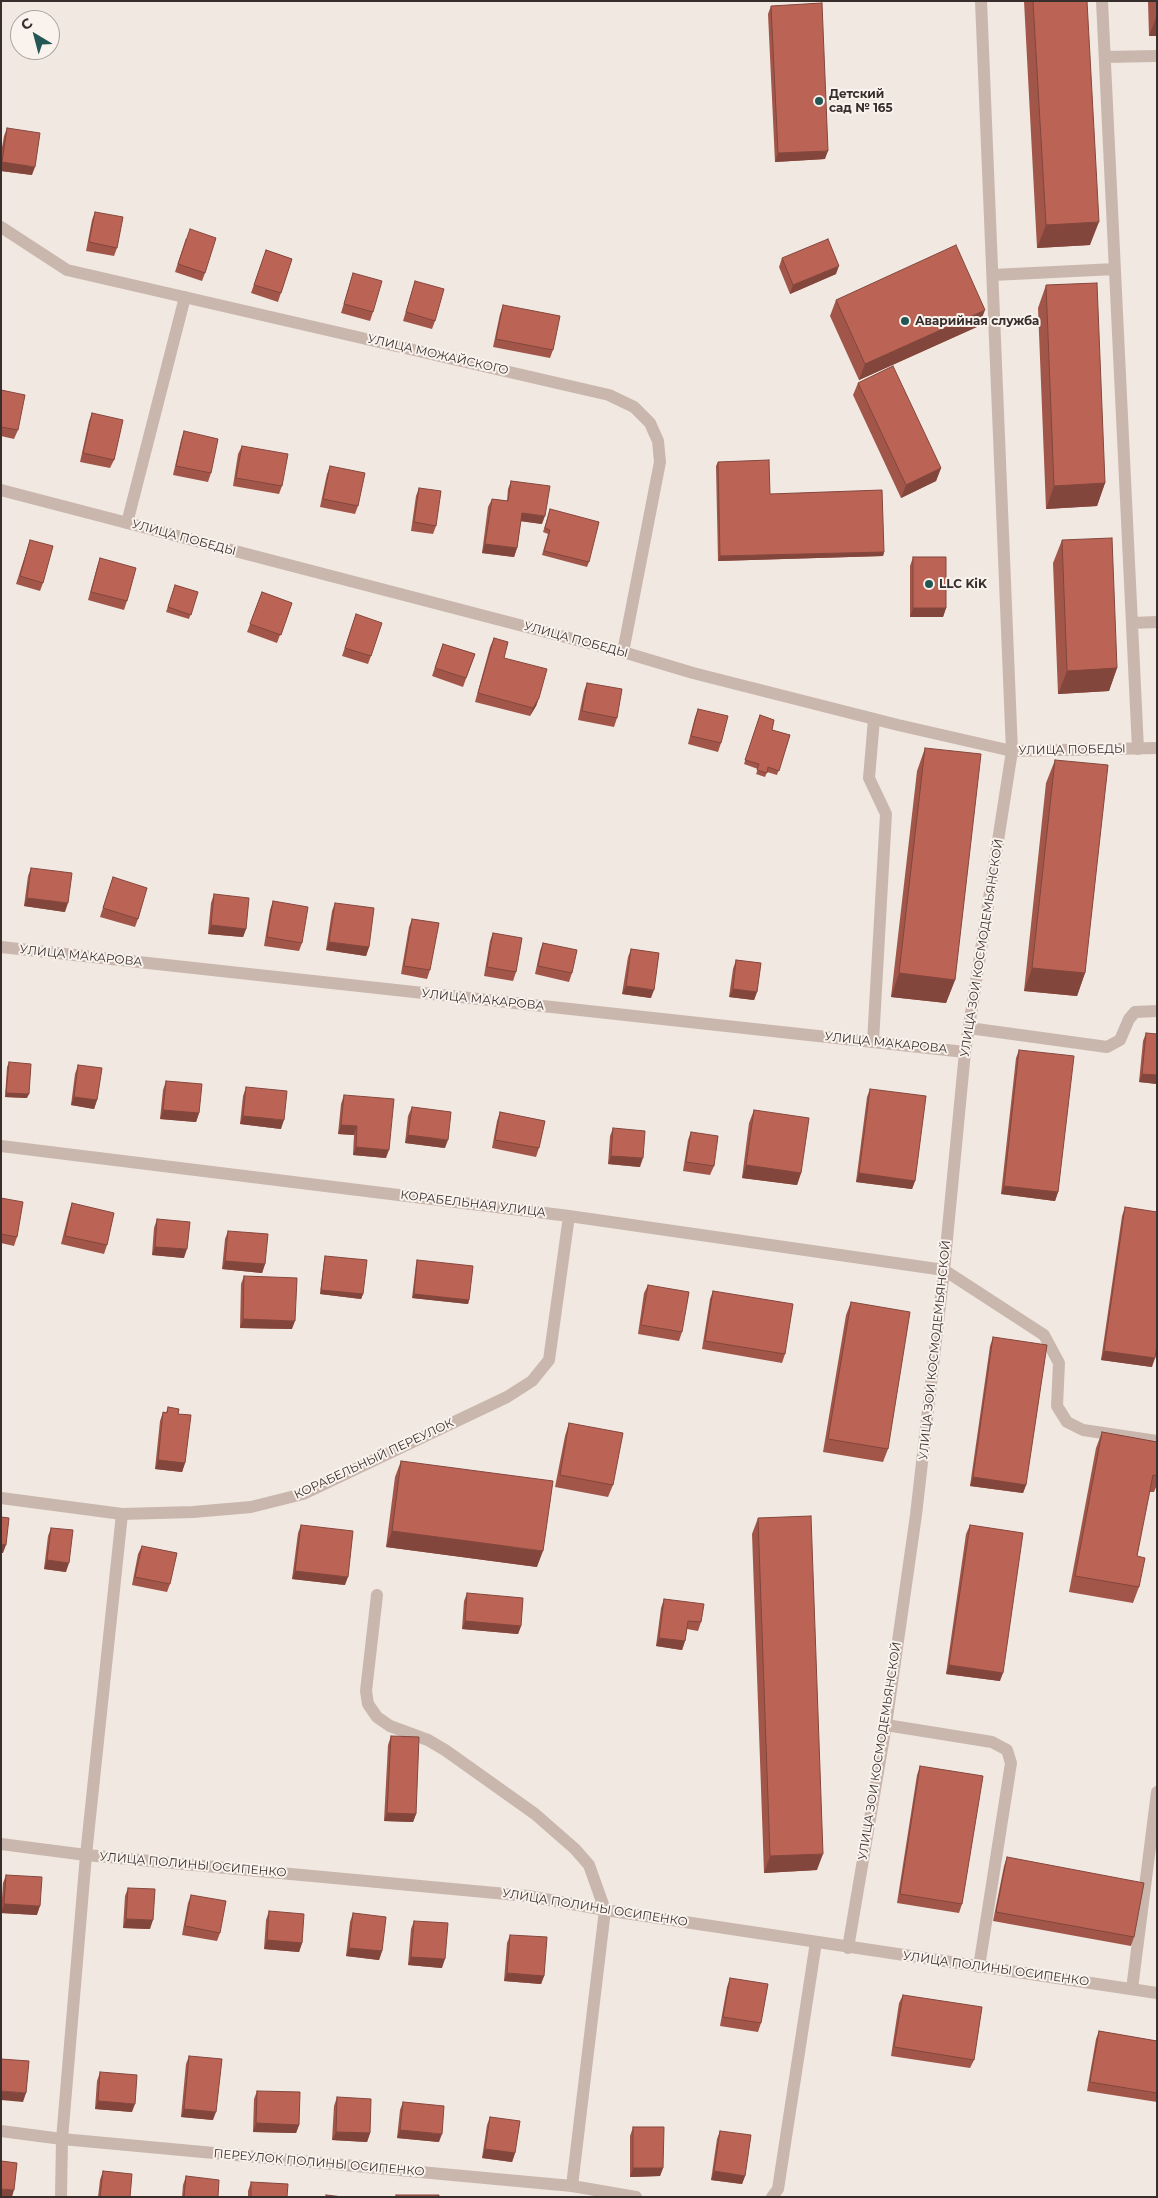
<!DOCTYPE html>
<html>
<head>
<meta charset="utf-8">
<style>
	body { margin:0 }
	#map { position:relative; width:1158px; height:2198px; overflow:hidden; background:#f1e8e1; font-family:Montserrat,sans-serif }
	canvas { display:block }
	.frame { position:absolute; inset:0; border:2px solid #382e2b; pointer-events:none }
	.north { position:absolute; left:10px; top:10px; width:50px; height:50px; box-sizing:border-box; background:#f9f2ed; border:1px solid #aca49f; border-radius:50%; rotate:323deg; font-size:14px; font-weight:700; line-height:20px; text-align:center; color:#382e2b }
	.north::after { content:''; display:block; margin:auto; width:18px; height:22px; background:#245654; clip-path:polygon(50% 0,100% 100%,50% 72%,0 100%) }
</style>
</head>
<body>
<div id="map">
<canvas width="1158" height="2198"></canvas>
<div class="frame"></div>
<div class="north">С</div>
</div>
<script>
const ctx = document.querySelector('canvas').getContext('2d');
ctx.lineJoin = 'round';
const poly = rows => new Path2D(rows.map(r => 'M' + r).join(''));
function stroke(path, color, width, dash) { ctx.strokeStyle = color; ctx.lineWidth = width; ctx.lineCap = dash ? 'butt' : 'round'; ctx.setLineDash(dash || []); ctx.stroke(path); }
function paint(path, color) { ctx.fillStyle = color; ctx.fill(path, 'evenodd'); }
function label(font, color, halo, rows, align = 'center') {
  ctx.font = font + ' Montserrat,sans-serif'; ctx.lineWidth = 4; ctx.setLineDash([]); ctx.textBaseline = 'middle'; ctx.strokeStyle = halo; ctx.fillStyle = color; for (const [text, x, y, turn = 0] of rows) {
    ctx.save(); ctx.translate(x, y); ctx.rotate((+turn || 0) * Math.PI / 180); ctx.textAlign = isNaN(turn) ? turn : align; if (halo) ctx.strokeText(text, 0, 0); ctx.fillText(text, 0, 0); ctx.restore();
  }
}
stroke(poly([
	[1102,1,1138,749],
	[1105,57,1157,56],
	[993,275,1115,269],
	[127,523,185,297],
	[1132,623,1157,622],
	[969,1028,1107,1047,1120,1040,1129,1019,1135,1012,1157,1011],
	[873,1042,886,814,869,778,874,719],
	[944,1270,1044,1335,1059,1363,1057,1406,1067,1422,1083,1430,1157,1441],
	[377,1595,366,1691,368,1704,377,1717,390,1726,428,1740,445,1750,535,1814,575,1849,589,1865,605,1910,572,2186],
	[886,1725,992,1742,1007,1750,1011,1763,979,1967],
	[1132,1989,1157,1792],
	[61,2197,62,2139,86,1855,122,1514]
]), '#c9b7ad', 12);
stroke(poly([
	[1,227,67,270,609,395,634,407,650,423,658,441,660,462,623,652],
	[1,490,623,652,693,673,898,725,1012,751,1157,748],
	[1,947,965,1052],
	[1,1146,569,1216,944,1270],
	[1,1498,122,1514,193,1512,251,1507,303,1494,507,1397,532,1381,549,1360,569,1216],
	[1,1844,86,1855,528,1896,605,1910,1157,1993],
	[848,1948,886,1725,916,1515,944,1270,965,1052,1012,751,981,1],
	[1,2131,62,2139,572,2186,636,2197],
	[772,2197,778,2189,816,1942]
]), '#c9b7ad', 12);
paint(poly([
	[1024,1,1087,1,1090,245,1037,248],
	[1148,1,1157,1,1157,36,1149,36],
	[771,6,825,159,775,162,768,14],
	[7,128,32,175,1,171,1,153,4,136],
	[95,212,117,248,114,256,86,251,92,220],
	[186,238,205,273,202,281,175,272],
	[266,250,292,259,278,302,251,293],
	[782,258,836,274,790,294,779,267],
	[353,273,373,312,370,321,341,313],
	[415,281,435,321,432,329,403,321],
	[1046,285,1105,483,1097,506,1046,509,1038,308],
	[836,300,979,326,859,380,830,316],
	[503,305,553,350,550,358,493,347,500,314],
	[858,383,941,468,936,481,901,498,853,395],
	[1,390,18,430,14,439,1,436],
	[92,413,114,460,110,468,80,462,89,421],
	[184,431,211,473,208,482,173,475,181,440],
	[242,446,282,486,279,494,233,486,238,454],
	[718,462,770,494,884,552,883,556,718,561,716,466],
	[330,466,358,506,355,514,320,507,327,474],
	[511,481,542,524,521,521,517,548,514,557,482,553,488,507,492,499,507,501,508,489],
	[419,488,436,526,433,534,411,531,416,496],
	[550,509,589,562,587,567,542,555,548,534,543,532],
	[30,540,43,583,40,591,16,584],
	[1062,540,1117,668,1109,691,1058,694,1053,563],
	[913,557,946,608,943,617,910,617,910,566],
	[100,558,127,601,124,610,88,600,97,567],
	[175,585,198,592,189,619,166,612],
	[262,592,292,603,277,643,247,632],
	[356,614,371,656,368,664,342,656],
	[494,638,504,658,539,698,536,706,530,716,475,702,490,647],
	[443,644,475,654,463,687,432,676],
	[587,683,617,718,614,727,578,720,584,691],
	[698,709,721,743,718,752,688,744,695,717],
	[760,715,772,730,790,735,777,775,767,772,765,777,756,774,758,769,744,764],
	[925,748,955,980,946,1003,891,997,917,771],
	[1055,760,1085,973,1077,996,1024,991,1046,783],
	[31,868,65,912,24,906,28,876],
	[113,877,138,919,135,927,100,917],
	[214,894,246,929,243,937,208,934,211,903],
	[273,901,302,943,299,951,264,946,270,910],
	[335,903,369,947,366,956,326,950,332,911],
	[412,919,430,970,427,979,401,974,409,927],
	[493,933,516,972,513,981,484,976,490,941],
	[543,943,572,973,569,982,535,974,540,951],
	[631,949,651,998,622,994,628,957],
	[736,960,757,992,754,1000,729,997,733,969],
	[1146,1033,1157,1084,1139,1082,1143,1041],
	[1019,1050,1058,1192,1055,1201,1001,1194,1016,1058],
	[9,1062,27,1098,5,1097,7,1067],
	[78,1065,97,1100,94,1109,71,1105,75,1074],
	[166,1081,199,1113,196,1122,160,1119,163,1090],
	[246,1087,281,1129,240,1124,243,1096],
	[870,1089,915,1181,912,1189,856,1182,867,1097],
	[344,1095,386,1158,353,1155,354,1135,338,1134,341,1104],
	[412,1107,445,1148,405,1143,408,1116],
	[754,1110,801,1173,797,1185,742,1178,749,1123],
	[500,1112,539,1148,536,1157,492,1148,497,1121],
	[613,1128,640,1167,608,1164,610,1136],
	[691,1132,714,1166,710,1175,683,1171,688,1140],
	[1,1198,17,1237,14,1246,1,1243],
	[72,1203,107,1245,104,1254,61,1244,69,1212],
	[1125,1207,1152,1367,1101,1360,1122,1216],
	[157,1219,184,1258,152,1255,154,1228],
	[228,1231,265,1264,262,1273,222,1269,225,1239],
	[325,1256,363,1294,361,1299,320,1294,324,1260],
	[417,1260,469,1300,468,1304,412,1298,416,1264],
	[244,1276,292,1329,240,1328,241,1284],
	[648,1285,682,1332,679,1341,638,1334,644,1293],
	[713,1291,785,1354,782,1363,702,1349,710,1299],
	[851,1302,888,1449,883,1462,823,1452,846,1315],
	[993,1337,1026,1485,1023,1493,970,1486,990,1346],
	[168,1407,178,1414,185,1463,182,1472,155,1469,160,1421,163,1412,166,1413],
	[569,1423,613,1485,608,1497,555,1487,565,1436],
	[1102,1432,1157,1442,1157,1485,1154,1492,1149,1492,1137,1556,1139,1587,1133,1603,1069,1592,1096,1448],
	[401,1461,537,1567,386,1547,395,1477],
	[758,1518,817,1870,764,1873,752,1534],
	[301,1525,345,1585,292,1579,298,1533],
	[970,1525,1000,1681,946,1674,966,1534],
	[51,1528,66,1572,44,1569,48,1536],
	[142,1546,170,1584,167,1592,132,1585,138,1554],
	[467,1593,521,1626,518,1634,462,1629,464,1601],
	[664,1599,701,1622,698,1631,687,1629,685,1641,682,1650,656,1646,661,1608],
	[391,1736,416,1814,413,1822,384,1821,388,1745],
	[920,1766,962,1904,959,1913,897,1903,917,1775],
	[1007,1857,1134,1937,1131,1946,993,1921,1004,1866],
	[6,1875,37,1915,1,1913,3,1883],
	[128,1888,150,1929,123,1928,125,1896],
	[191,1895,220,1933,217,1941,182,1935,188,1903],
	[269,1911,302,1943,299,1952,264,1949,266,1920],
	[353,1913,382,1951,379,1960,346,1956,350,1922],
	[414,1921,442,1968,408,1965,411,1929],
	[510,1935,544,1976,541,1984,504,1981,507,1943],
	[730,1978,761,2023,758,2032,720,2026,727,1987],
	[903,1995,974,2060,970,2068,891,2056,899,2003],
	[1099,2031,1157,2041,1157,2102,1087,2091,1096,2039],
	[189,2056,213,2120,181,2117,186,2064],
	[100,2072,132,2112,95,2109,97,2081],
	[257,2091,299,2125,296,2133,253,2132,254,2099],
	[337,2097,370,2133,367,2142,332,2140,334,2106],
	[403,2102,439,2142,397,2138,400,2110],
	[490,2117,515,2153,512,2162,482,2158,487,2125],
	[633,2127,663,2168,660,2176,630,2177,630,2136],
	[720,2131,745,2176,742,2184,711,2180,717,2139],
	[103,2171,130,2197,98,2197,100,2180],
	[186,2176,218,2197,182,2197,183,2185],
	[251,2182,287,2197,248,2197,248,2191]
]), '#a15649');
paint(poly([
	[1157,15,1157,36,1149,36],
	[828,151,825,159,775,162,778,153],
	[2,162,35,167,32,175,1,171],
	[1099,222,1090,245,1037,248,1046,225],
	[839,266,836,274,790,294,793,285],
	[985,310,979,326,859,380,865,364],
	[941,468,936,481,901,498,906,485],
	[1105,483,1097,506,1046,509,1054,486],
	[522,513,545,516,542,524,519,521],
	[485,544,517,548,514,557,482,553],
	[884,552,883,556,718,561,720,556],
	[913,608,946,608,943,617,910,617],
	[1117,668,1109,691,1058,694,1067,671],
	[539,698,536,706,530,716,533,708],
	[27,898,68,903,65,912,24,906],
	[211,925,246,929,243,937,208,934],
	[329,942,369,947,366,956,326,950],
	[1032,968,1085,973,1077,996,1024,991],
	[899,973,955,980,946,1003,891,997],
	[626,986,654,990,651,998,622,994],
	[733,989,757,992,754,1000,729,997],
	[1142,1074,1157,1075,1157,1084,1139,1082],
	[6,1093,29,1094,27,1098,5,1097],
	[74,1097,97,1100,94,1109,71,1105],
	[163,1110,199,1113,196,1122,160,1119],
	[243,1116,284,1120,281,1129,240,1124],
	[341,1125,357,1126,354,1135,338,1134],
	[408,1135,448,1140,445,1148,405,1143],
	[356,1147,389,1150,386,1158,353,1155],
	[611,1156,643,1158,640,1167,608,1164],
	[746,1165,801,1173,797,1185,742,1178],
	[859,1173,915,1181,912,1189,856,1182],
	[1004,1186,1058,1192,1055,1201,1001,1194],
	[155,1247,187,1249,184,1258,152,1255],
	[225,1261,265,1264,262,1273,222,1269],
	[321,1290,363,1294,361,1299,320,1294],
	[414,1294,469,1300,468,1304,412,1298],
	[243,1319,295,1321,292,1329,240,1328],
	[1104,1351,1155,1358,1152,1367,1101,1360],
	[158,1460,185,1463,182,1472,155,1469],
	[973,1477,1026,1485,1023,1493,970,1486],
	[392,1531,543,1551,537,1567,386,1547],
	[1,1544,6,1545,3,1553,1,1553],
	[47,1560,69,1563,66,1572,44,1569],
	[295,1571,348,1577,345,1585,292,1579],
	[465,1621,521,1626,518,1634,462,1629],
	[659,1638,685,1641,682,1650,656,1646],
	[949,1665,1003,1673,1000,1681,946,1674],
	[387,1813,416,1814,413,1822,384,1821],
	[823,1854,817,1870,764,1873,770,1856],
	[4,1904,40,1906,37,1915,1,1913],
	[126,1919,153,1920,150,1929,123,1928],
	[267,1940,302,1943,299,1952,264,1949],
	[349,1948,382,1951,379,1960,346,1956],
	[411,1957,445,1959,442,1968,408,1965],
	[507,1973,544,1976,541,1984,504,1981],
	[1,2091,26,2093,23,2102,1,2100],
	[98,2101,135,2104,132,2112,95,2109],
	[184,2109,216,2112,213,2120,181,2117],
	[256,2123,299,2125,296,2133,253,2132],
	[400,2130,442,2134,439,2142,397,2138],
	[336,2132,370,2133,367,2142,332,2140],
	[485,2149,515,2153,512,2162,482,2158],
	[633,2168,663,2168,660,2176,630,2177],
	[714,2171,745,2176,742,2184,711,2180],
	[1,2189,14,2190,12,2197,1,2197]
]), '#83463c');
const building = poly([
	[1033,1,1087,1,1099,222,1046,225,1033,1],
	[822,3,828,151,778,153,771,6,822,3],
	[7,128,40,133,35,167,2,162,7,128],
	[95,212,123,217,117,248,89,242,95,212],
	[190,229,216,238,205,273,178,264,190,229],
	[828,239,839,266,793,285,782,258,828,239],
	[956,245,985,310,865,364,836,300,956,245],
	[266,250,292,259,281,293,254,285,266,250],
	[353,273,382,281,373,312,344,304,353,273],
	[415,281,444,289,435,321,406,312,415,281],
	[1097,283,1105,483,1054,486,1046,285,1097,283],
	[503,305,560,316,553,350,496,339,503,305],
	[893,366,941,468,906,485,858,383,893,366],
	[1,390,25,395,18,430,1,427,1,390],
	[92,413,123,420,114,460,83,453,92,413],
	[184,431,218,439,211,473,176,466,184,431],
	[242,446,288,454,282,486,236,478,242,446],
	[769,460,770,494,882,490,884,552,720,556,718,462,769,460],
	[330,466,365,473,358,506,323,499,330,466],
	[511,481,550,486,545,516,522,513,517,548,485,544,492,499,508,501,511,481],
	[419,488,441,491,436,526,414,522,419,488],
	[550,509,599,522,589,562,544,551,550,530,545,528,550,509],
	[1112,538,1117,668,1067,671,1062,540,1112,538],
	[30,540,53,546,43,583,20,576,30,540],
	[913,557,946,557,946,608,913,608,913,557],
	[100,558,136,568,127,601,91,592,100,558],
	[175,585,198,592,191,615,168,607,175,585],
	[262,592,292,603,281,635,250,624,262,592],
	[356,614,382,623,371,656,345,648,356,614],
	[494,638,508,642,504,658,547,669,539,698,533,708,478,693,494,638],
	[443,644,475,654,466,678,435,668,443,644],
	[587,683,622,689,617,718,582,711,587,683],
	[698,709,728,716,721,743,691,736,698,709],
	[760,715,774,720,772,730,790,735,779,771,768,767,767,773,757,770,759,764,745,760,760,715],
	[925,748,981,754,955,980,899,973,925,748],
	[1055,760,1108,765,1085,973,1032,968,1055,760],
	[31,868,72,873,68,903,27,898,31,868],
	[113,877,147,888,138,919,103,908,113,877],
	[214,894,249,898,246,929,211,925,214,894],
	[273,901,308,907,302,943,267,937,273,901],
	[335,903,374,908,369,947,329,942,335,903],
	[412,919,439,923,430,970,404,966,412,919],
	[493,933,522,938,516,972,487,967,493,933],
	[543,943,577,950,572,973,538,966,543,943],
	[631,949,659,953,654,990,626,986,631,949],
	[736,960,761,963,757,992,733,989,736,960],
	[1146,1033,1157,1034,1157,1075,1142,1074,1146,1033],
	[1019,1050,1074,1056,1058,1192,1004,1186,1019,1050],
	[9,1062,31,1064,29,1094,6,1093,9,1062],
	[78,1065,102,1068,97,1100,74,1097,78,1065],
	[166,1081,202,1084,199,1113,163,1110,166,1081],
	[246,1087,287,1091,284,1120,243,1116,246,1087],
	[870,1089,926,1096,915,1181,859,1173,870,1089],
	[344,1095,394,1099,389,1150,356,1147,357,1126,341,1125,344,1095],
	[412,1107,451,1112,448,1140,408,1135,412,1107],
	[754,1110,809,1118,801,1173,746,1165,754,1110],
	[500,1112,545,1121,539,1148,495,1140,500,1112],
	[613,1128,645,1131,643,1158,611,1156,613,1128],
	[691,1132,718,1136,714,1166,686,1162,691,1132],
	[1,1198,23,1202,17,1237,1,1234,1,1198],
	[72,1203,114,1213,107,1245,65,1236,72,1203],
	[1125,1207,1157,1212,1157,1344,1155,1358,1104,1351,1125,1207],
	[157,1219,190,1222,187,1249,155,1247,157,1219],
	[228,1231,268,1234,265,1264,225,1261,228,1231],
	[325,1256,367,1260,363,1294,321,1290,325,1256],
	[417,1260,473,1266,469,1300,414,1294,417,1260],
	[244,1276,297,1278,295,1321,243,1319,244,1276],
	[648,1285,689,1292,682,1332,641,1325,648,1285],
	[713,1291,793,1304,785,1354,705,1341,713,1291],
	[851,1302,910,1312,888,1449,828,1439,851,1302],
	[993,1337,1047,1345,1026,1485,973,1477,993,1337],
	[168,1407,179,1409,178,1414,191,1415,185,1463,158,1460,163,1412,167,1413,168,1407],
	[569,1423,623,1433,613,1485,560,1475,569,1423],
	[1102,1432,1157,1442,1157,1476,1153,1475,1137,1556,1145,1558,1139,1587,1075,1576,1102,1432],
	[401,1461,553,1481,543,1551,392,1531,401,1461],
	[811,1516,823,1854,770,1856,758,1518,811,1516],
	[1,1517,9,1518,6,1545,1,1544,1,1517],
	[301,1525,353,1531,348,1577,295,1571,301,1525],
	[970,1525,1023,1533,1003,1673,949,1665,970,1525],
	[51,1528,73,1530,69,1563,47,1560,51,1528],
	[142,1546,177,1553,170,1584,135,1577,142,1546],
	[467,1593,523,1598,521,1626,465,1621,467,1593],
	[664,1599,704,1604,701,1622,688,1621,685,1641,659,1638,664,1599],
	[391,1736,419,1737,416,1814,387,1813,391,1736],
	[920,1766,983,1776,962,1904,900,1894,920,1766],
	[1007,1857,1144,1883,1134,1937,996,1912,1007,1857],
	[6,1875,42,1877,40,1906,4,1904,6,1875],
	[128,1888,155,1889,153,1920,126,1919,128,1888],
	[191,1895,226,1901,220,1933,185,1926,191,1895],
	[269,1911,304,1914,302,1943,267,1940,269,1911],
	[353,1913,386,1917,382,1951,349,1948,353,1913],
	[414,1921,448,1923,445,1959,411,1957,414,1921],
	[510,1935,547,1937,544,1976,507,1973,510,1935],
	[730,1978,768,1984,761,2023,723,2017,730,1978],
	[903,1995,982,2007,974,2060,894,2047,903,1995],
	[1099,2031,1157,2041,1157,2093,1090,2082,1099,2031],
	[189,2056,222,2059,216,2112,184,2109,189,2056],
	[1,2059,29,2061,26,2093,1,2091,1,2059],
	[100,2072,137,2075,135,2104,98,2101,100,2072],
	[257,2091,300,2092,299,2125,256,2123,257,2091],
	[337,2097,371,2099,370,2133,336,2132,337,2097],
	[403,2102,444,2106,442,2134,400,2130,403,2102],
	[490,2117,520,2121,515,2153,485,2149,490,2117],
	[633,2127,664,2127,663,2168,633,2168,633,2127],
	[720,2131,751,2135,745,2176,714,2171,720,2131],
	[1,2161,17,2163,14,2190,1,2189,1,2161],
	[103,2171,132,2174,130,2197,100,2197,103,2171],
	[186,2176,219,2180,218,2197,184,2197,186,2176],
	[251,2182,288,2184,287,2197,251,2197,251,2182],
	[326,2195,343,2197,326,2197,326,2195],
	[396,2195,439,2195,439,2197,396,2197,396,2195]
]);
paint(building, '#bb6455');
stroke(building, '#83463c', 1);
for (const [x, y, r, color] of [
	[819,101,5,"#245654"],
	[905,321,5,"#245654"],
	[929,584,5,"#245654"]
]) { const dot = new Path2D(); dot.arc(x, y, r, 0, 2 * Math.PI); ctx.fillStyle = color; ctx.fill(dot); stroke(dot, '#f9f2ed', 2); }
label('bold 12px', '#382e2b', '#f9f2ed', [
	["Детский",829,94],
	["сад № 165",829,108],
	["Аварийная служба",915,321],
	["LLC KiK",939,584]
], 'left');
label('12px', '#382e2b', '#f9f2ed', [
	["УЛИЦА МОЖАЙСКОГО",438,355,13],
	["УЛИЦА ПОБЕДЫ",184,538,15],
	["УЛИЦА ПОБЕДЫ",576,640,15],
	["УЛИЦА ПОБЕДЫ",1072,750,-1],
	["УЛИЦА ЗОИ КОСМОДЕМЬЯНСКОЙ",982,948,-81],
	["УЛИЦА МАКАРОВА",81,956,6],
	["УЛИЦА МАКАРОВА",483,1000,6],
	["УЛИЦА МАКАРОВА",886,1043,6],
	["КОРАБЕЛЬНАЯ УЛИЦА",473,1204,7],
	["УЛИЦА ЗОИ КОСМОДЕМЬЯНСКОЙ",935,1350,-84],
	["КОРАБЕЛЬНЫЙ ПЕРЕУЛОК",374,1459,-25],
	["УЛИЦА ЗОИ КОСМОДЕМЬЯНСКОЙ",880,1751,-81],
	["УЛИЦА ПОЛИНЫ ОСИПЕНКО",193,1865,5],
	["УЛИЦА ПОЛИНЫ ОСИПЕНКО",595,1908,9],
	["УЛИЦА ПОЛИНЫ ОСИПЕНКО",996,1969,8],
	["ПЕРЕУЛОК ПОЛИНЫ ОСИПЕНКО",319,2163,5]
]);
</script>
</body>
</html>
